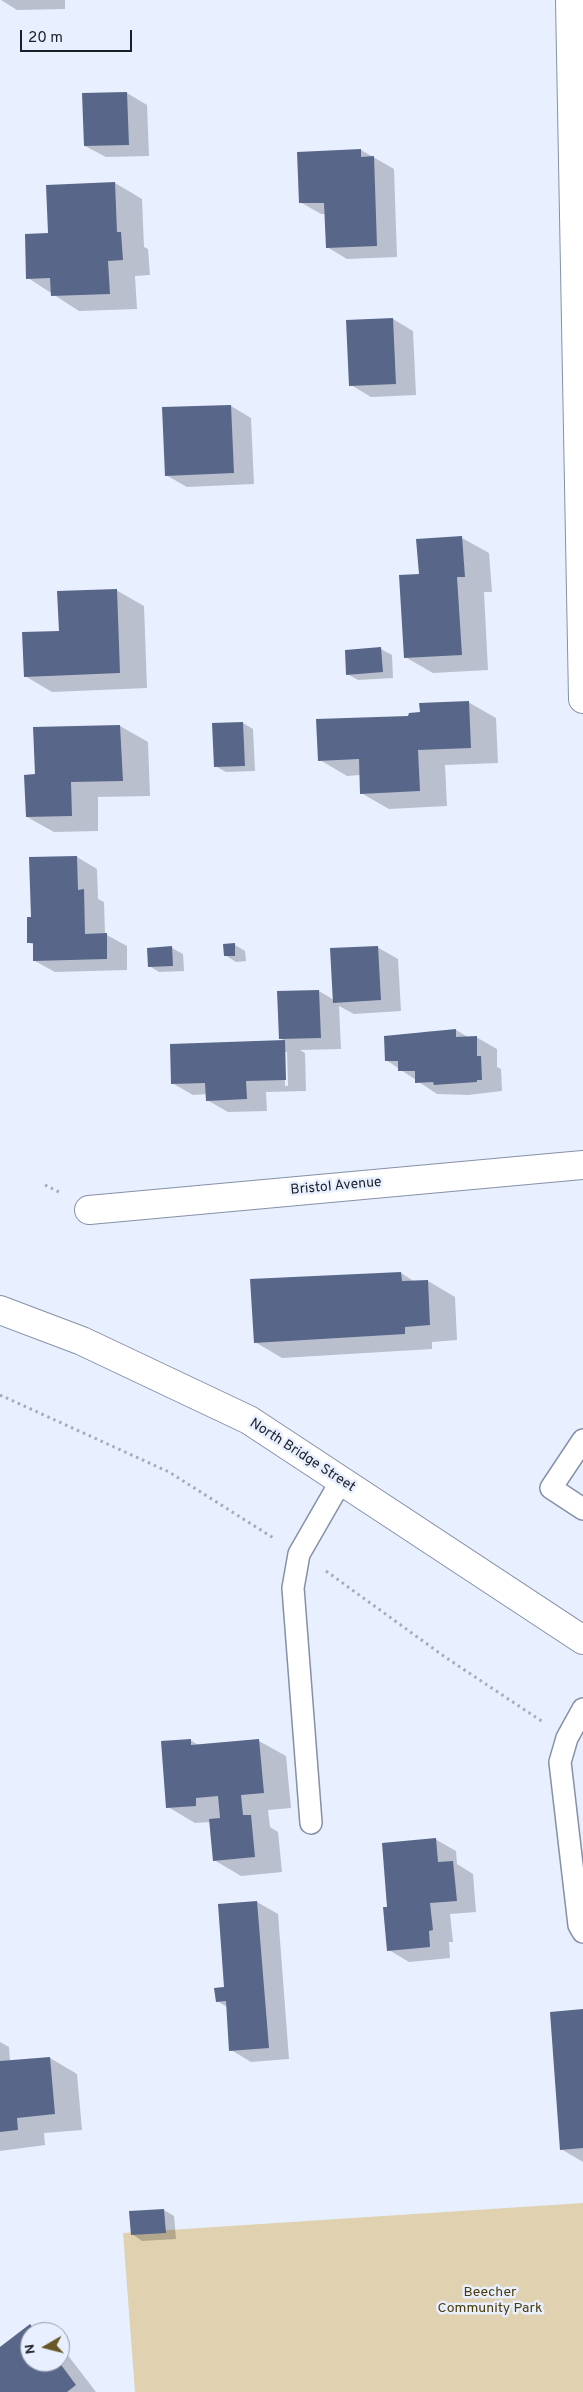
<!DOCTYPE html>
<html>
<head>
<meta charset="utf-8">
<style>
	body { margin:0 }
	#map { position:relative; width:583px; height:2392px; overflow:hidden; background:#e8efff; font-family:Overpass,sans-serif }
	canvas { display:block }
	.north { position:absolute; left:20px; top:2322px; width:50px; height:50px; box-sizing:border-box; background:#e8efff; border:1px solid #969ba9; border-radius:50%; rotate:262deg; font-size:14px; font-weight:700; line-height:20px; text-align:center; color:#1a1e27 }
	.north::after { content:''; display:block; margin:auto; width:18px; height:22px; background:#6a5726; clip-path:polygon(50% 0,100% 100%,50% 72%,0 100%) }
	.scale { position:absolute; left:20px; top:30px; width:112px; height:22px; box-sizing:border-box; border:2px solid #1a1e27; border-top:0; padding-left:6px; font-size:15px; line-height:18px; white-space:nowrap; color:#1a1e27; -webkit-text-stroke:4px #e8efff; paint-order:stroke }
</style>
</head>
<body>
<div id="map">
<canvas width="583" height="2392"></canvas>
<div class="north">N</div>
<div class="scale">20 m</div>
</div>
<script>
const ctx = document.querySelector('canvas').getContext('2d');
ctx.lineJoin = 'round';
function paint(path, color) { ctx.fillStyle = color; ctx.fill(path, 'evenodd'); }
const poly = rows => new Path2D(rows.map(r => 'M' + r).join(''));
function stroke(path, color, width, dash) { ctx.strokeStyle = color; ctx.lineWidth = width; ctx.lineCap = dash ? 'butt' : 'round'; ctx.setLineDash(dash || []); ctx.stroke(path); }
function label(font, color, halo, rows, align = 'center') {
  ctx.font = font + ' Overpass,sans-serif'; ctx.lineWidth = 5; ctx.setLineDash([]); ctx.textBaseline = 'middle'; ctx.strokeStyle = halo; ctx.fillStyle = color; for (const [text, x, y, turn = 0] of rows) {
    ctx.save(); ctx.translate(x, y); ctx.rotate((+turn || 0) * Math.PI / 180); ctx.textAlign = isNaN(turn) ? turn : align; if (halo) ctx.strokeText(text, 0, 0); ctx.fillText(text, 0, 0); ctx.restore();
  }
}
paint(poly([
	[583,2203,583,2392,135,2392,123,2233]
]), '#e0d2b0');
paint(poly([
	[1,0,65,0,65,9,17,10],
	[127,93,147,105,149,156,106,157,85,146],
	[361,150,394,169,397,257,347,259,327,247,326,214,321,214,300,202],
	[115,183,142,199,144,247,148,249,150,275,135,276,137,309,79,311,28,278,50,235,48,186],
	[393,319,413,331,416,395,371,397,351,385,348,321],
	[231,406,251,418,254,484,187,487,166,475],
	[462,538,489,553,492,592,484,592,488,670,433,673,405,657,420,575],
	[116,590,144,606,147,688,52,692,25,676,60,632],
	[381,649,392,655,393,678,358,680,347,674],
	[468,702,496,718,498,763,445,765,447,806,389,809,361,793,361,775,347,776,320,760,410,718],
	[243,723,253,729,255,771,226,772,215,766],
	[120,726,148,742,150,796,98,797,98,831,54,832,27,817,36,775,35,729],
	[77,857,97,869,98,899,104,902,105,934,127,946,127,970,55,972,35,961,34,945,28,942,32,918],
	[235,945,245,951,246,961,236,962,225,955],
	[377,947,398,959,401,1011,354,1014,339,1006,341,1049,300,1050,305,1053,306,1091,266,1092,267,1111,228,1112,207,1100,207,1094,193,1095,172,1083,171,1045,285,1041,280,1038,319,991,334,1000],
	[284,1052,287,1052,288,1086,285,1086],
	[172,948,183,954,184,971,159,972,149,966,148,949],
	[456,1030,468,1037,476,1037,497,1049,497,1067,501,1069,502,1091,468,1095,437,1094,386,1060,423,1032],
	[401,1273,415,1282,428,1281,455,1297,457,1340,432,1342,432,1349,282,1358,255,1342],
	[190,1740,200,1746,259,1741,286,1756,291,1808,268,1810,270,1827,278,1832,282,1872,241,1876,214,1860,211,1822,195,1823,168,1807],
	[435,1839,456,1851,457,1864,473,1874,476,1912,450,1914,453,1942,449,1942,450,1958,409,1962,389,1950,389,1908],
	[257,1902,278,1914,289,2059,251,2062,231,2050,227,2007,217,2001,226,1988,219,1905],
	[583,2011,583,2162,561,2149],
	[0,2042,9,2047,10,2061,50,2058,77,2074,82,2130,44,2133,45,2145,0,2151],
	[164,2210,174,2216,176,2239,142,2241,132,2234],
	[30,2326,41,2332,30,2332,30,2362,60,2362,60,2345,96,2392,0,2392,0,2347]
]), '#0003');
paint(poly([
	[127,92,129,145,84,146,82,93],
	[361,149,361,157,374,156,377,246,326,248,324,203,299,203,297,152],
	[115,182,117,232,121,232,123,260,108,261,110,294,51,296,50,278,26,279,25,234,48,233,46,185],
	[393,318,396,384,349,386,346,320],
	[231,405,234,473,165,476,162,407],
	[462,536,465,577,457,577,462,655,404,658,399,575,419,574,416,539],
	[117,589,120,673,24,677,22,632,59,631,57,591],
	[381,647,383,672,346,675,345,650],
	[469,701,471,748,418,750,420,791,360,794,359,759,318,761,316,719,408,716,409,713,420,712,419,703],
	[243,722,245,766,214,767,212,723],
	[120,725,123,781,71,782,72,816,26,817,24,775,35,774,33,727],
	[77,856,78,890,84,889,85,934,107,933,107,959,33,961,33,943,27,943,27,917,31,917,29,857],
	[235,943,235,956,224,956,223,944],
	[172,946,173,966,148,967,147,948],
	[378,946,381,1000,333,1003,330,948],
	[319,990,321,1038,279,1039,277,991],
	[456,1029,456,1037,477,1036,477,1056,481,1056,482,1080,477,1080,477,1082,434,1085,433,1082,415,1083,415,1071,398,1071,398,1061,385,1061,384,1036],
	[285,1040,286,1080,246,1081,247,1099,206,1101,205,1083,171,1084,170,1044],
	[401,1272,402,1281,428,1280,430,1325,405,1327,405,1334,254,1343,250,1279],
	[191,1739,191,1745,259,1739,264,1793,241,1795,243,1815,251,1815,255,1857,213,1861,209,1819,220,1818,218,1796,196,1798,196,1806,166,1808,161,1741],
	[436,1838,438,1862,453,1861,457,1901,430,1903,433,1930,429,1931,430,1947,387,1951,383,1907,387,1907,382,1843],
	[257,1901,269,2048,229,2051,226,2001,216,2002,214,1988,224,1987,218,1904],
	[583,2009,583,2148,560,2150,550,2012],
	[50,2057,55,2114,17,2118,18,2130,0,2132,0,2061],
	[164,2209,166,2233,131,2235,129,2211],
	[30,2324,36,2332,30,2332,30,2362,59,2362,76,2385,67,2392,0,2392,0,2347]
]), '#586689');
const lane = poly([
	[583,1440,551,1488,583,1509],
	[583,1709,567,1738,560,1762,579,1925,583,1932],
	[311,1823,293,1588,299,1554,341,1481]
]);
const street = poly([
	[570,0,583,699],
	[89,1210,583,1165]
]);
const highway = poly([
	[0,1310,82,1341,249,1420,583,1640]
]);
stroke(lane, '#8690a8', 24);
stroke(street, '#8690a8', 30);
stroke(highway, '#8690a8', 30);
stroke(poly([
	[45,1185,61,1193],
	[0,1395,169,1472,275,1539],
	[326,1571,445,1657,543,1722]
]), '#a5abb9', 3, [2.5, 4]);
stroke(lane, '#fff', 21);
stroke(street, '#fff', 28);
stroke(highway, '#fff', 28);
label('14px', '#1a1e27', '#e8efff', [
	["Bristol Avenue",336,1187,-5],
	["North Bridge Street",302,1456,33]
]);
label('14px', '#4c3b05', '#e8efff', [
	["Beecher",490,2293],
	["Community Park",490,2309]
]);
</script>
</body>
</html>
